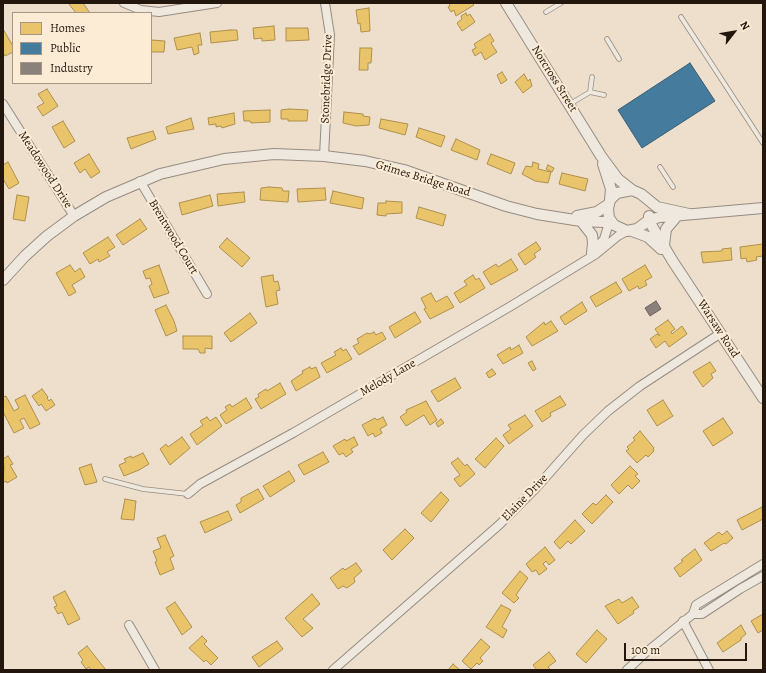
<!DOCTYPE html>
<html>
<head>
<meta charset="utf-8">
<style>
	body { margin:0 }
	#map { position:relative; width:766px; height:673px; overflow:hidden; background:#eddfcc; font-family:Alegreya,serif }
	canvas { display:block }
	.frame { position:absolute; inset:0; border:4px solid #23160c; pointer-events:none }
	.legend { position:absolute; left:12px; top:12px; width:140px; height:72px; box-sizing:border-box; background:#fcecd5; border:1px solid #a59685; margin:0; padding:5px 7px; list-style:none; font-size:12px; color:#23160c }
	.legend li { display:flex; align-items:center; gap:8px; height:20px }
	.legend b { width:20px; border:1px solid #a59685 }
	.north { position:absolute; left:714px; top:12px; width:40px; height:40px; -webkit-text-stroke:3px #fcecd5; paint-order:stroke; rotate:59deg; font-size:11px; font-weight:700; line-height:16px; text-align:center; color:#23160c }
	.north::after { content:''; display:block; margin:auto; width:14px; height:18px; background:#23160c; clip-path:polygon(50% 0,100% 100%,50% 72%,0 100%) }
	.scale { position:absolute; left:624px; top:643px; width:123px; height:18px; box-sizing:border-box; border:2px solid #23160c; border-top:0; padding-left:5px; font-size:12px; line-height:14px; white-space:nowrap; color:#23160c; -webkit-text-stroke:3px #fcecd5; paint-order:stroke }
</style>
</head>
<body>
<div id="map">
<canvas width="766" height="673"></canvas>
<div class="frame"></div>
<ul class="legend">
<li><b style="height:11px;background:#e9c46a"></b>Homes</li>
<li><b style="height:11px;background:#457b9d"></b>Public</li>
<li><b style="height:11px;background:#8a817c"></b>Industry</li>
</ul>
<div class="north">N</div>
<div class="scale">100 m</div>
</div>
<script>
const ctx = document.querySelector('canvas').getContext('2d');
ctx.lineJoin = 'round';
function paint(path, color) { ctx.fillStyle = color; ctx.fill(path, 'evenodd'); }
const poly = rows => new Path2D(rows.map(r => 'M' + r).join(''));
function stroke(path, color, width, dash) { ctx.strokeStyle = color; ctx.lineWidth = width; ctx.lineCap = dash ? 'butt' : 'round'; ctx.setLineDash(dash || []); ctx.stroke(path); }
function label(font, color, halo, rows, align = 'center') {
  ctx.font = font + ' Alegreya,serif'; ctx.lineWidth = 4; ctx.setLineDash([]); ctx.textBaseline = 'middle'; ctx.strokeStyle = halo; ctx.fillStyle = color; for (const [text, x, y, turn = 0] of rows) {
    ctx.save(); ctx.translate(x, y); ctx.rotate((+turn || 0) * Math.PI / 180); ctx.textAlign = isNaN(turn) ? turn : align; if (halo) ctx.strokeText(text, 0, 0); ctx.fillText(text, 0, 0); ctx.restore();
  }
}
const homes = poly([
	[71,3,83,3,90,13,76,13,69,4,71,3],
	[449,3,472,3,474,5,456,16,454,10,451,12,448,7,450,6,449,3],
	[369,8,370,31,361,32,360,23,358,24,356,10,369,8],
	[466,13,467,16,470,14,475,22,462,31,457,23,462,19,461,16,466,13],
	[274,26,275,40,262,41,262,38,254,39,253,28,274,26],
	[286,28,308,28,309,40,286,41,286,28],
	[3,29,13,46,13,52,5,56,3,52,3,29],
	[230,30,237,30,238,40,211,43,210,32,230,30],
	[200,33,202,45,198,45,199,53,194,55,192,47,177,50,174,38,200,33],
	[490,34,494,41,491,43,497,52,485,60,481,52,475,56,472,50,476,48,474,44,490,34],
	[151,40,165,41,164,52,151,52,151,40],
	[360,48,372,48,371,63,368,63,368,70,359,70,360,48],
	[502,72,507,80,501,84,497,75,502,72],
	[524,74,528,81,530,79,532,86,523,93,515,82,524,74],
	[47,89,58,106,43,116,37,107,44,103,38,94,47,89],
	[289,109,308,110,307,121,288,121,288,119,281,119,281,110,289,109],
	[270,110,270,122,251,123,250,121,244,121,243,111,270,110],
	[344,112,363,114,363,116,370,117,369,125,356,126,343,123,344,112],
	[234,113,235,124,222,128,221,126,216,127,216,124,209,125,208,118,234,113],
	[191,118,194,129,168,134,166,127,191,118],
	[381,119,408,124,405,135,379,128,381,119],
	[63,121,75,141,64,148,52,127,63,121],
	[419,128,445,136,441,147,416,137,419,128],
	[153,131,156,139,131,149,127,138,153,131],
	[456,139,480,150,477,160,451,150,456,139],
	[89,154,100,172,91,178,85,169,80,173,74,163,89,154],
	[491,154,515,163,511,174,487,164,491,154],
	[8,162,19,183,9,189,3,179,3,165,8,162],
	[533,162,539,164,538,169,551,172,548,183,535,181,522,174,526,166,532,167,533,162],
	[548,165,554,168,552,172,546,169,548,165],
	[562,173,588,179,585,191,559,184,562,173],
	[269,187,282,188,283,191,289,191,288,202,260,200,261,188,269,187],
	[325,188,326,200,298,202,297,189,325,188],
	[333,191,364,198,362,209,330,203,333,191],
	[244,192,245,202,218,206,217,194,244,192],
	[17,195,29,197,25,221,13,219,17,195],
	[210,195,213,206,182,215,179,203,210,195],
	[386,201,402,202,402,213,386,214,386,216,377,215,378,203,386,203,386,201],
	[419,207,446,215,443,226,416,218,419,207],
	[140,219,147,229,123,245,116,235,140,219],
	[108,237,115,247,107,252,110,256,99,262,98,259,90,264,83,253,108,237],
	[227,238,250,258,242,267,219,247,227,238],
	[536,242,541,249,534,254,536,257,525,265,518,254,536,242],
	[763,244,763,256,756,257,757,260,747,262,746,258,741,259,740,247,763,244],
	[731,248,732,260,703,263,701,252,722,251,722,249,731,248],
	[511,259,518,270,491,285,483,272,496,264,498,267,511,259],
	[70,265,75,272,80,268,85,277,72,285,76,292,69,296,56,273,70,265],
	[159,265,169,293,154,298,149,286,152,284,150,278,146,279,143,271,159,265],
	[645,265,652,277,645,281,647,285,639,289,638,286,629,291,622,279,645,265],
	[273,275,274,282,278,281,280,290,276,291,278,304,266,307,261,277,273,275],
	[473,275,476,280,479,278,485,288,460,303,454,293,467,285,464,281,473,275],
	[616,282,622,292,596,307,590,297,616,282],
	[431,293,436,302,447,296,454,307,430,319,424,309,426,308,421,298,431,293],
	[582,302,587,311,565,325,560,317,582,302],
	[166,305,174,321,177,331,166,336,155,310,166,305],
	[415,312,421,322,395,338,389,327,415,312],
	[250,313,257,323,231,342,224,333,250,313],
	[668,320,675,329,671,332,672,334,682,326,687,334,669,347,665,341,656,348,650,339,657,334,660,336,655,329,668,320],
	[551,321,558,331,532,346,526,337,544,322,545,325,551,321],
	[374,332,376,335,382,332,386,339,359,355,353,346,359,343,357,339,367,333,370,334,374,332],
	[183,336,212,336,212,349,205,348,205,353,200,353,198,349,183,349,183,336],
	[519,345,523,353,503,364,497,355,510,347,511,350,519,345],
	[341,348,343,351,346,349,352,359,327,373,321,363,336,355,334,352,341,348],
	[532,361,536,369,533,371,528,363,532,361],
	[710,362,716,371,711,374,713,378,703,387,693,372,710,362],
	[310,367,311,369,316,367,320,377,296,391,291,381,303,373,302,371,310,367],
	[492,369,496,374,489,378,486,373,492,369],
	[455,378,461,388,438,402,431,391,455,378],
	[280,383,286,394,261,409,255,399,259,397,258,394,266,389,267,391,280,383],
	[42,389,48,397,47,398,49,401,51,399,55,405,46,411,41,404,39,406,32,396,42,389],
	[25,395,40,424,30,429,24,418,20,420,24,428,14,433,3,412,3,397,6,396,14,411,19,408,15,400,25,395],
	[560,396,566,405,550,413,551,416,542,422,535,411,560,396],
	[246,398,252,408,226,424,220,415,227,410,225,407,230,404,232,407,246,398],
	[663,400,673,416,657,426,647,410,663,400],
	[426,401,437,420,430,425,424,415,406,426,400,417,407,412,406,410,426,401],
	[525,415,533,426,509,444,503,435,511,429,508,425,525,415],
	[207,417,210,421,216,417,222,426,197,445,190,434,203,425,200,421,207,417],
	[383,417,387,425,380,429,382,433,375,437,373,433,368,436,362,425,375,418,377,420,383,417],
	[723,418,733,433,713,446,703,431,723,418],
	[441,419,444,423,438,427,436,423,441,419],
	[640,431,654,448,653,449,654,451,648,457,646,455,637,463,626,451,629,449,627,447,635,440,633,438,640,431],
	[182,437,190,448,170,465,160,449,166,444,168,447,182,437],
	[354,437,358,445,351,449,353,452,346,457,343,453,339,455,333,446,345,439,346,441,354,437],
	[496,438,504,446,485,468,475,459,496,438],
	[323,452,329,462,304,475,298,465,323,452],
	[143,453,149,464,139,470,124,476,119,465,126,462,124,459,131,456,132,458,143,453],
	[8,456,13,464,10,465,17,477,7,483,6,481,3,483,4,467,3,459,8,456],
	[458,458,465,466,467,464,475,474,460,487,454,479,460,475,451,463,458,458],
	[91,464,97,482,85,485,79,468,91,464],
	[630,466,638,474,635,476,640,481,632,489,628,485,619,494,611,485,630,466],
	[289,471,295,481,270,497,263,486,289,471],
	[258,489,264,499,240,513,236,505,241,502,241,498,258,489],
	[441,492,449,500,431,522,421,513,441,492],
	[606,495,613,502,592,524,582,514,593,503,596,505,606,495],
	[125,499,136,501,134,520,121,519,125,499],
	[762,507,763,519,742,530,737,520,762,507],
	[228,511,232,520,205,533,200,522,228,511],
	[575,520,585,531,571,544,568,541,560,549,554,542,575,520],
	[405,529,414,538,392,560,383,550,405,529],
	[727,531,733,538,726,544,724,543,711,551,704,543,719,532,722,535,727,531],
	[165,535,174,556,170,558,174,569,160,575,155,562,157,561,153,551,161,548,157,538,165,535],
	[545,547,555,560,549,565,546,561,543,564,547,569,539,575,536,570,532,572,526,564,545,547],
	[695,549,702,560,680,577,674,568,683,561,681,560,695,549],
	[356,563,362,571,354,578,355,582,347,588,343,586,338,589,330,578,343,568,345,570,356,563],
	[520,571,528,578,516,595,519,598,514,603,502,593,520,571],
	[65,591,80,619,68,625,62,612,58,614,54,607,57,606,53,597,65,591],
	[312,594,320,604,303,619,313,628,302,637,285,618,312,594],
	[632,597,639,607,633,611,634,613,618,624,605,606,619,599,622,603,632,597],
	[175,602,192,627,182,635,166,608,175,602],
	[501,605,511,610,502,627,507,630,503,638,486,627,501,605],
	[763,614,763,630,758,633,751,621,763,614],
	[741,625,746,634,741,638,741,640,723,652,717,643,741,625],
	[597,630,607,639,586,663,576,654,597,630],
	[202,636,207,641,204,644,218,658,211,665,206,660,204,662,189,648,202,636],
	[481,639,490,647,480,658,483,661,479,665,477,663,471,669,462,661,481,639],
	[277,641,283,649,259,667,252,657,277,641],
	[87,646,106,670,91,670,89,667,86,669,81,662,83,660,78,653,87,646],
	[549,652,556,661,548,667,551,670,537,670,533,665,549,652],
	[453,664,460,670,448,670,453,664]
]);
paint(homes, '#e9c46a');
stroke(homes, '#ae904e', 1);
const public = poly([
	[690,63,715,101,642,148,618,110,690,63]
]);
paint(public, '#457b9d');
stroke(public, '#3b5d72', 1);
const industry = poly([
	[656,301,661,309,650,316,645,308,656,301]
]);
paint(industry, '#8a817c');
stroke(industry, '#6b615a', 1);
const service = poly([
	[546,12,561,3],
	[681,17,763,143],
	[607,39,619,59],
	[590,92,604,95],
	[570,104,590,92,592,77],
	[660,167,673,187],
	[105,479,143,489,188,494]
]);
const minor = poly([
	[124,3,141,10,159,12,217,3],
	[3,104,74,216],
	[324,156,330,35,325,3],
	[140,181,207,294],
	[594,251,604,239,609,223],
	[188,494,200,484,293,433,511,306,596,254,618,236,627,231],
	[693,614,702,614,740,589,763,576],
	[683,621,709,670],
	[129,625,155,670],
	[333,670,499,525,536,488,583,435,608,411,640,386,721,333],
	[627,670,644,654,693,614,696,605,763,564]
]);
const tertiary = poly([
	[506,3,601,156,618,179,632,190],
	[603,164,611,189,610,200],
	[689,214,657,207,641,194,632,190,617,193,610,200,608,209,609,218,614,225,627,231,637,229,649,220,660,217,763,208],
	[577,216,597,212,609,204],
	[649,216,652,226,672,260,763,398],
	[581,221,592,235,593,243,592,253],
	[632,231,648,237,661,249],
	[664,245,666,229,677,216],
	[3,280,25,256,47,236,74,216,106,197,160,174,224,159,274,154,324,156,365,161,404,170,506,206,537,214,581,221,604,222,614,225]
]);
stroke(service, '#968c81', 5.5);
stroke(minor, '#968c81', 10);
stroke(tertiary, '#968c81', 12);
stroke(service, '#efe8df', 4);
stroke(minor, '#efe8df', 8);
stroke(tertiary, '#efe8df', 10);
label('12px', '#23160c', '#fcecd5', [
	["Stonebridge Drive",327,79,-88],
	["Norcross Street",554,79,58],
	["Meadowood Drive",45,170,57],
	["Grimes Bridge Road",423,179,17],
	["Brentwood Court",173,237,59],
	["Warsaw Road",718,329,57],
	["Melody Lane",388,378,-30],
	["Elaine Drive",525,498,-46]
]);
</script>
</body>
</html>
